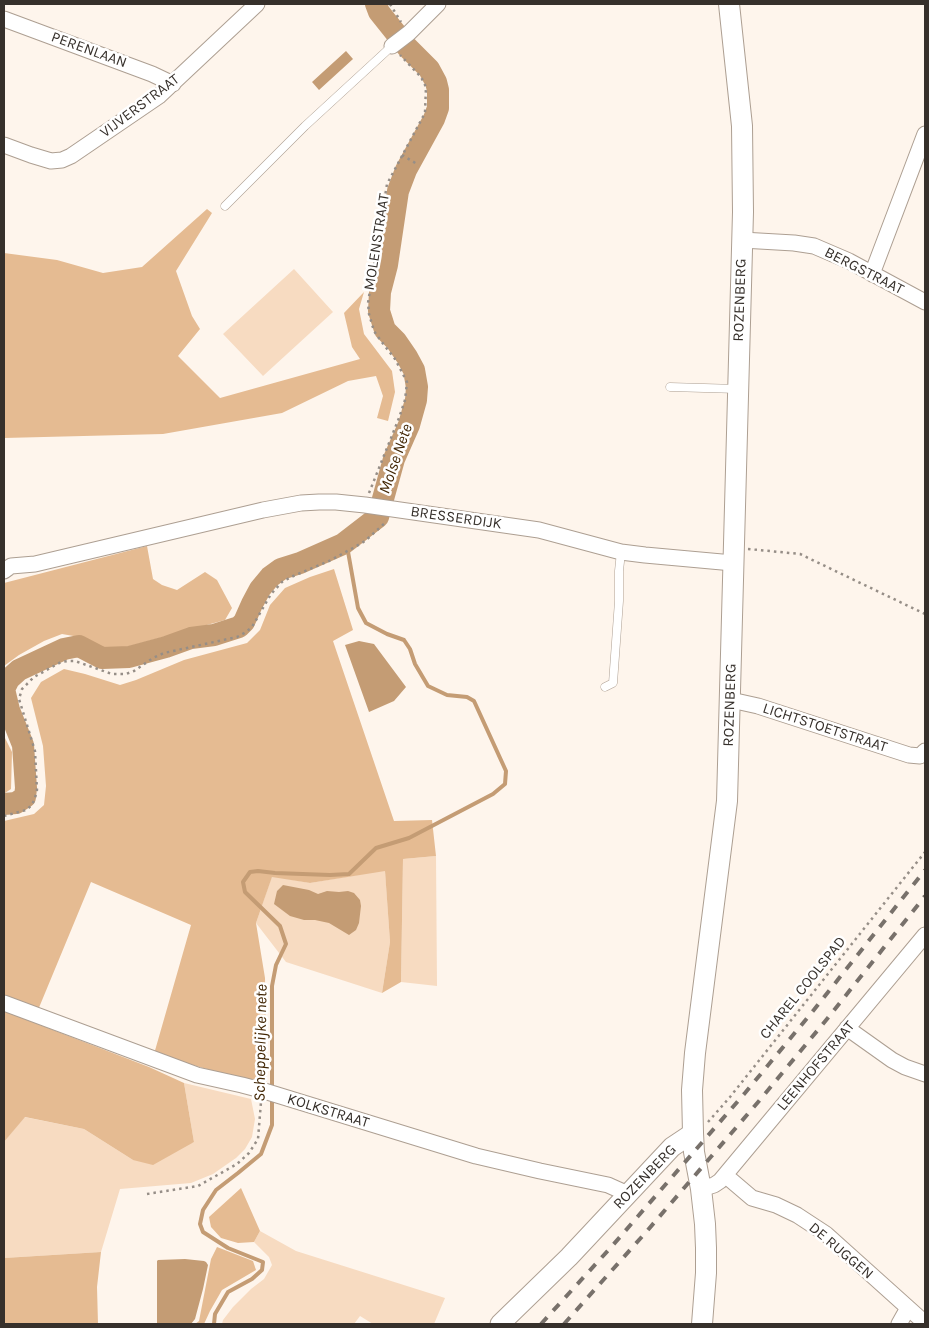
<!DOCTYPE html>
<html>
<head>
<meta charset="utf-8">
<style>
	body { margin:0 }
	#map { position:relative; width:929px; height:1328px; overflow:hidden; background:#fef5ec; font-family:Karla,sans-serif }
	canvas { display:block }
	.frame { position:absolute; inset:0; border:5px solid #36302b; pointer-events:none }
</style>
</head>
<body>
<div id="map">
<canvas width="929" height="1328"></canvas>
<div class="frame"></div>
</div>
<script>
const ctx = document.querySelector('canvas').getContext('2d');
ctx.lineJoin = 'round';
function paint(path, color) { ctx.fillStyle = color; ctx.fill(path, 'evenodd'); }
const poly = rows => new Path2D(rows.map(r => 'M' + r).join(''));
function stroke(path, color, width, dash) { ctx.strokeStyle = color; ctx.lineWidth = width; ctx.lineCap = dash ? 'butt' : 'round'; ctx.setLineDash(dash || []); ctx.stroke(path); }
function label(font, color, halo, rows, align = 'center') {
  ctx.font = font + ' Karla,sans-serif'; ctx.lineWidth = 5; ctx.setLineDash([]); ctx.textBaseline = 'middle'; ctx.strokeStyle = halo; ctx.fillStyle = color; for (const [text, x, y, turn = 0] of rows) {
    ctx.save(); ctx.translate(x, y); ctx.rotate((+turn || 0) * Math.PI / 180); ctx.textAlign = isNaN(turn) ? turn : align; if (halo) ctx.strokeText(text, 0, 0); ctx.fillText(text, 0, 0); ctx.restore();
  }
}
paint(poly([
	[294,269,333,312,263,376,223,334],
	[436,856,437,986,401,982,403,859],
	[385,870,390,942,382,993,286,962,256,923,272,876,310,883],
	[184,1083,251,1099,255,1119,252,1137,245,1149,236,1158,213,1174,191,1183,120,1189,101,1252,4,1258,4,1142,24,1117,84,1129,133,1160,194,1142],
	[260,1231,296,1251,445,1298,434,1324,373,1324,360,1316,354,1324,222,1324,223,1320,233,1307,251,1289,264,1279,272,1265,269,1257,254,1242]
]), '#f7dbc1');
paint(poly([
	[207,209,212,213,176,271,192,316,200,329,178,356,220,398,360,359,352,347,344,313,364,292,359,309,364,334,392,371,395,392,388,421,377,418,383,396,376,376,348,381,282,413,163,434,4,438,4,253,57,260,103,273,142,267],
	[147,546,153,579,162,585,177,590,205,572,217,580,232,608,225,620,123,648,101,648,85,638,62,634,44,641,19,655,4,666,4,583],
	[334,569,353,630,333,641,394,821,432,820,436,856,403,859,401,982,382,993,390,942,385,871,310,883,272,877,256,923,265,978,267,1086,154,1054,191,925,91,882,38,1010,4,997,4,821,34,814,44,805,46,786,43,746,31,698,41,682,64,669,85,674,120,685,136,680,184,660,247,643,260,630,270,605,285,588,310,577],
	[4,736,12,752,11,789,5,793,4,793],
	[4,1011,149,1067,184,1083,194,1142,153,1165,133,1160,84,1129,25,1117,4,1142],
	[241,1188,260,1231,254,1242,238,1243,221,1238,211,1227,209,1217],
	[217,1247,253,1261,256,1270,222,1290,210,1311,204,1324,195,1324,199,1321,211,1259],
	[101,1252,97,1287,98,1324,4,1324,4,1258]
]), '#e5bb92');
paint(poly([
	[346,51,353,59,319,90,312,82],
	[359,641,374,644,406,687,394,701,369,712,345,645],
	[283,885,309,890,318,894,327,891,339,892,348,891,354,893,360,900,361,906,359,923,356,930,349,935,329,923,315,920,304,920,290,916,274,904,277,891],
	[185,1259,204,1261,206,1262,208,1265,203,1289,195,1319,191,1324,157,1324,157,1261,158,1260]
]), '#c49c74');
stroke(poly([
	[272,1091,272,986,276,965,286,944,280,926,245,892,243,882,250,872,258,871,275,873,330,875,349,874,376,848,409,838,493,794,505,784,506,771,474,701,467,697,447,695,428,686,415,664,410,649,404,640,387,634,366,623,358,608,347,546,345,542],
	[214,1324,215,1314,228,1292,252,1279,262,1270,263,1262,228,1248,203,1232,200,1224,203,1210,216,1190,238,1173,261,1154,272,1125,272,1098]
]), '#c49c74', 4);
stroke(poly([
	[4,689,9,679,19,670,64,649,79,646,102,658,129,657,166,647,191,638,214,635,239,627,244,622,252,604,260,589,270,577,281,569,300,563,343,544,378,517,394,459,409,425,416,400,417,387,414,370,407,357,396,341,385,330,379,311,380,292,387,265,398,191,406,170,434,119,438,108,438,90,436,82,429,69,407,47,379,12,376,4],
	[4,689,9,710,23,745,26,788,25,797,16,803,4,804]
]), '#c49c74', 22);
const service = poly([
	[225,206,305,126,392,46],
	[670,387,738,389],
	[605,687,613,683,619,601,619,571,621,552]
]);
const minor = poly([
	[4,19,152,74,173,84],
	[392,46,409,33,438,4],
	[4,145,31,155,51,161,62,160,71,156,159,96,257,4],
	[742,240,794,243,814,246,849,261,925,302],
	[872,274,925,134],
	[4,571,11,566,35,564,263,510,301,503,319,502,336,502,365,505,539,530,621,552,645,555,733,563],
	[731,700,758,706,909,755,920,756,925,751],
	[4,1003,197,1075,242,1085,261,1090,476,1156,540,1171,608,1185,628,1194],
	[847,1028,892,1060,905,1067,925,1074],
	[725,1175,752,1198,776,1205,797,1215,826,1234,925,1323],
	[701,1189,714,1185,720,1181,925,935],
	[899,1324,908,1308]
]);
const tertiary = poly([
	[500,1324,569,1257,672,1147,693,1133]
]);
const secondary = poly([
	[702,1324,706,1273,706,1248,705,1224,701,1189,694,1152,693,1133,692,1090,695,1053,727,801,743,212,742,126,729,4]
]);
stroke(service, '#ad9f92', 9);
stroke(minor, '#ad9f92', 17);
stroke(tertiary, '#ad9f92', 21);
stroke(secondary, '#ad9f92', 22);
stroke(poly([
	[390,4,401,22],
	[402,155,417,164],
	[369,493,399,418,405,400,407,382,395,359,381,341,374,331,369,314,368,303,387,184,425,113,426,87,421,77,400,55],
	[748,549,800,554,925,614],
	[4,816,26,810,32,805,35,798,37,790,35,751,19,699,22,689,34,677,61,662,68,661,75,661,112,674,126,674,134,671,153,658,164,653,237,637,246,632,252,627,271,594,282,582,291,577,329,561,353,548,365,541,386,522],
	[708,1122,730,1097,925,852],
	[147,1194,198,1186,237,1164,249,1153,258,1139,261,1102]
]), '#968e87', 2.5, [2.5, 4]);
stroke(service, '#fff', 8);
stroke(minor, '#fff', 15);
stroke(tertiary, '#fff', 19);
stroke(secondary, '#fff', 20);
stroke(poly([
	[541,1324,613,1245,745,1093,813,1011,925,870],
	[564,1324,647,1231,759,1101,827,1019,925,896]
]), '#78716b', 4, [9, 9]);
label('15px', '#36302b', '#fff', [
	["PERENLAAN",89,50,20],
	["VIJVERSTRAAT",140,106,-37],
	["MOLENSTRAAT",377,242,-81],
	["BERGSTRAAT",864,271,27],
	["ROZENBERG",740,300,-88],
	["BRESSERDIJK",456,518,8],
	["ROZENBERG",730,705,-88],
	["LICHTSTOETSTRAAT",825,728,18],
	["CHAREL COOLSPAD",803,988,-51],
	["LEENHOFSTRAAT",816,1066,-50],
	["KOLKSTRAAT",328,1111,17],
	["ROZENBERG",645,1177,-46],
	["DE RUGGEN",841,1251,40]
]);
label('italic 16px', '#422604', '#fff', [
	["Molse Nete",396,459,-71],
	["Scheppelijke nete",261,1043,-89]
]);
</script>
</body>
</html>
